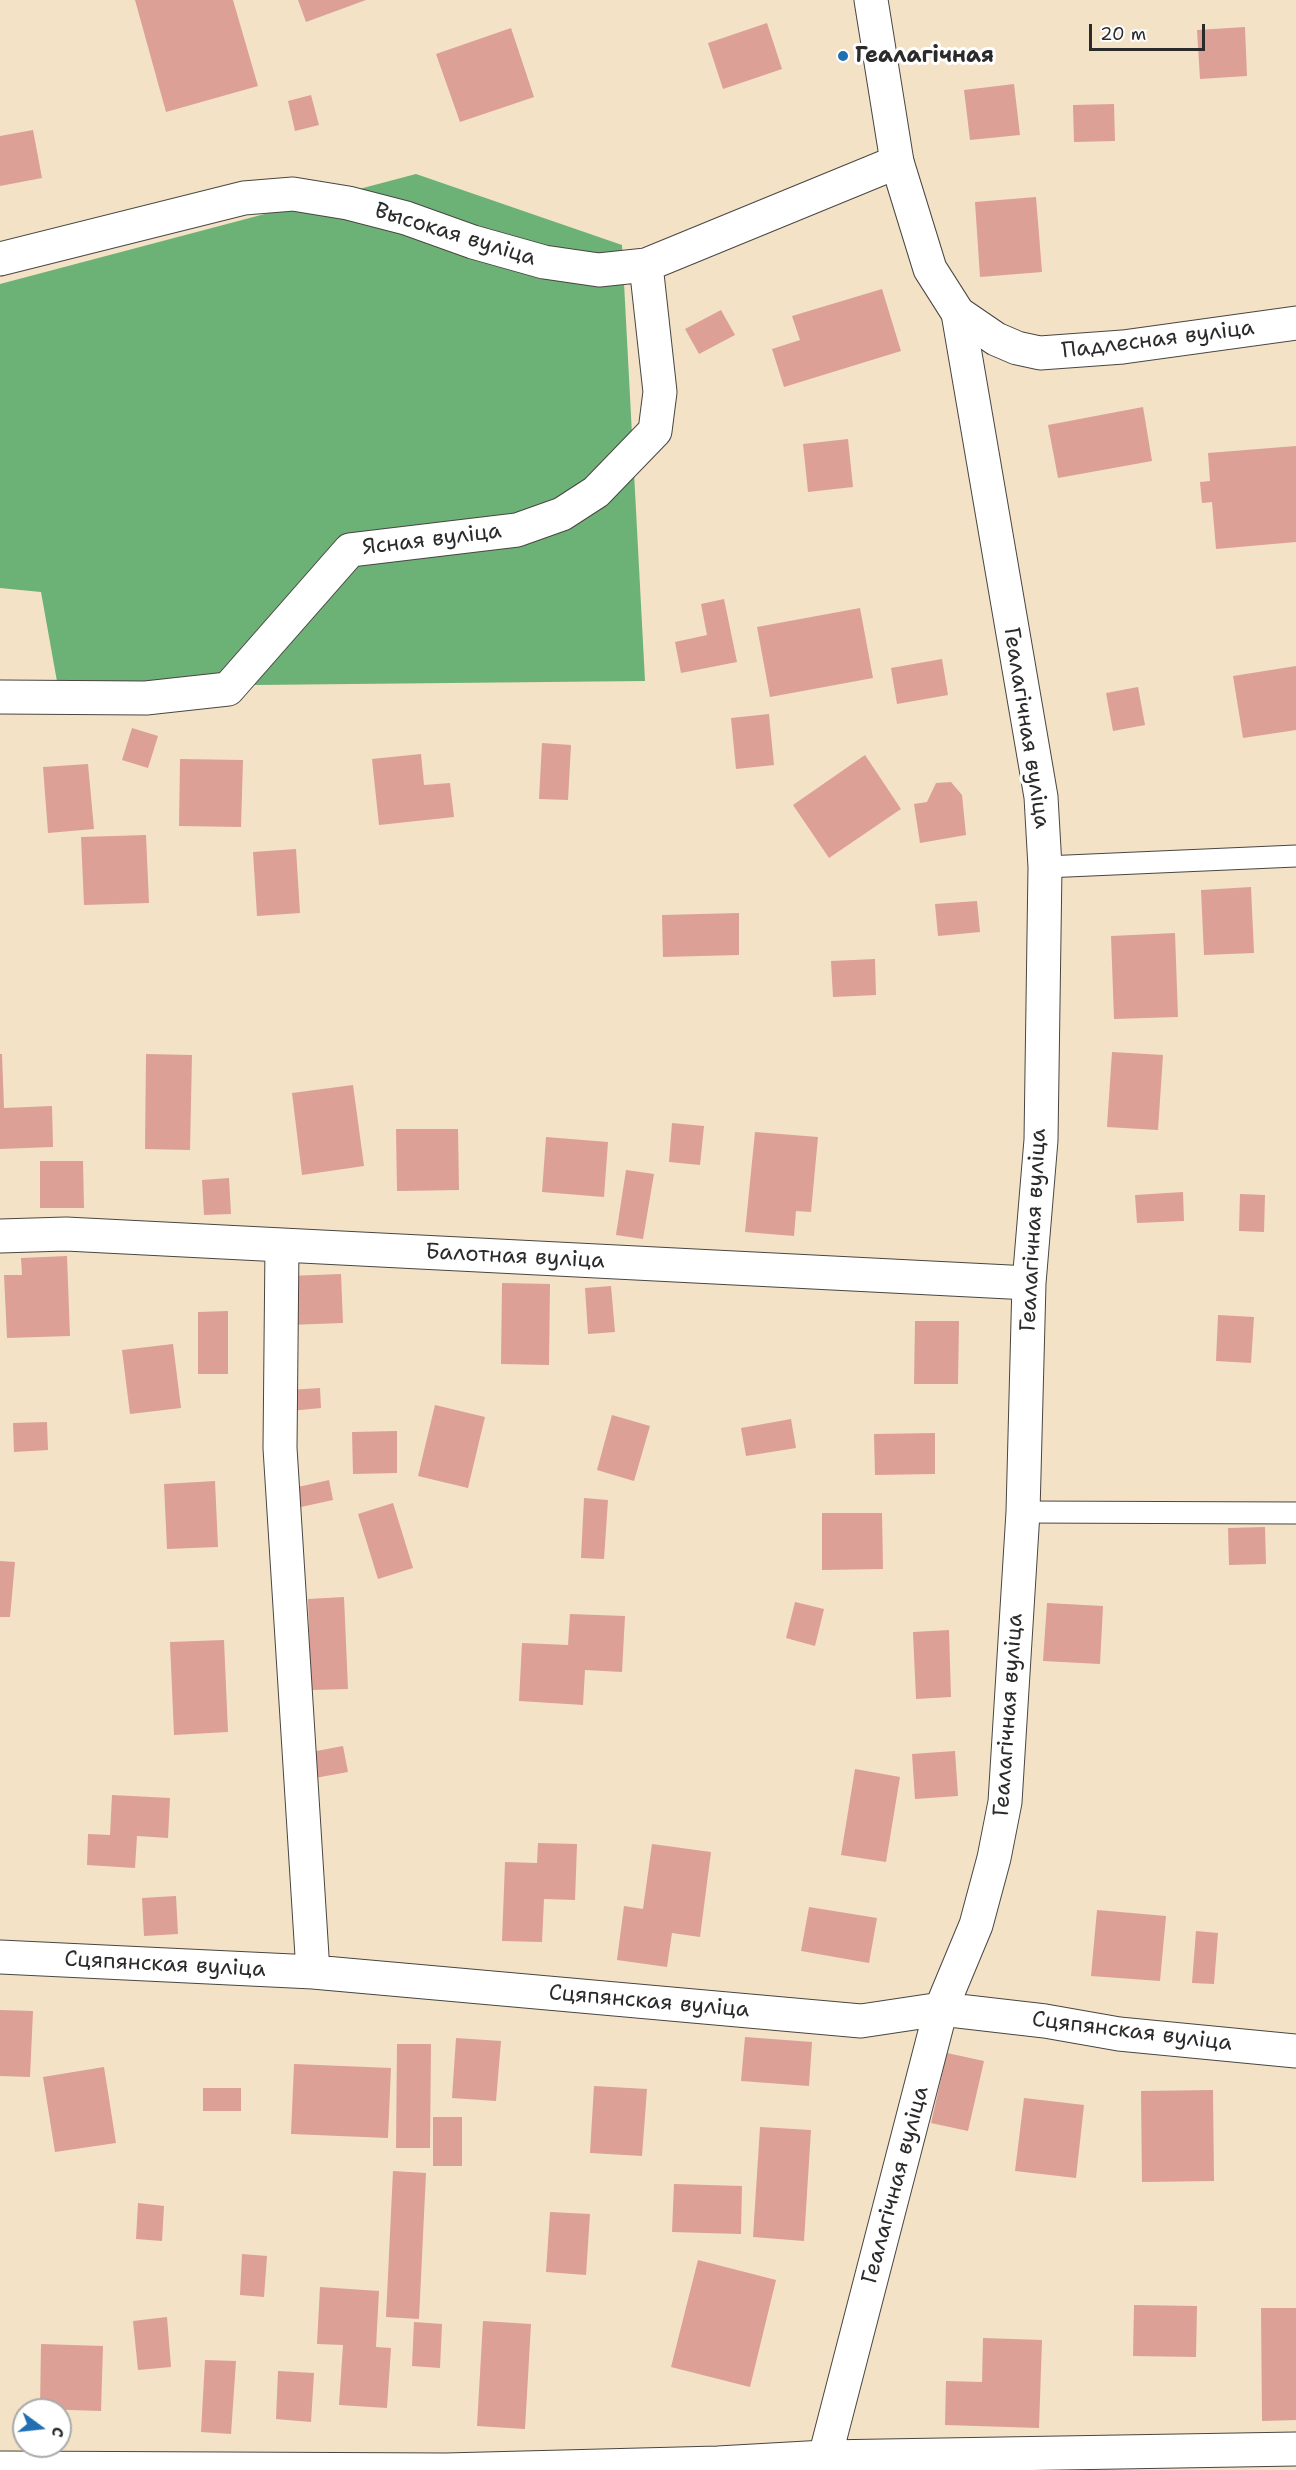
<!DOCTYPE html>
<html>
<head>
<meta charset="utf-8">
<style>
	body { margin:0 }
	#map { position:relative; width:1296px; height:2470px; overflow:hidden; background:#f3e2c6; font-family:"Shantell Sans",sans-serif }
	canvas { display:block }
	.north { position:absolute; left:12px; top:2398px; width:60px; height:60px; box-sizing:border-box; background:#fff; border:2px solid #aaa; border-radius:50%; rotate:105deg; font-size:16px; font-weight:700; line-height:24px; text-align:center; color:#2b2b2b }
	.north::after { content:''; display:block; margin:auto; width:21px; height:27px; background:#1f6fb2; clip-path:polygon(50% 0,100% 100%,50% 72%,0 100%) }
	.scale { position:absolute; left:1089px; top:24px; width:116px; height:27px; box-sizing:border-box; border:3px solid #2b2b2b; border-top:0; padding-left:8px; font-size:18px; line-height:21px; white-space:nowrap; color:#2b2b2b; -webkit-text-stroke:4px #fff; paint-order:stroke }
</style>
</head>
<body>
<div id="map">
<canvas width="1296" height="2470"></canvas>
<div class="north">С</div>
<div class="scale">20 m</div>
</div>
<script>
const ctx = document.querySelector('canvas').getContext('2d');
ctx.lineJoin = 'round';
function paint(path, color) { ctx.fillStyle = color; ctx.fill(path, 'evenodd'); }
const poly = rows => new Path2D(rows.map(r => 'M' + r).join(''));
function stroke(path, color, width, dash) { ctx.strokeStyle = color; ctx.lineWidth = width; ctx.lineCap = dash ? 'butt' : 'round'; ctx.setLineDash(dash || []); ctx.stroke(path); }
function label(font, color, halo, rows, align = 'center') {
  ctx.font = font + ' "Shantell Sans",sans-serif'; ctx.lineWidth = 6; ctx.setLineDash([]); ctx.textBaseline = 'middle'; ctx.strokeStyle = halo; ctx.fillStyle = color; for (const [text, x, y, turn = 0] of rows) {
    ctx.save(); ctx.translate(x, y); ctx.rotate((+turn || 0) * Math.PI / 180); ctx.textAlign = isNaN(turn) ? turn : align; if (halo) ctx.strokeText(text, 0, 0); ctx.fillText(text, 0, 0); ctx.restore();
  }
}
paint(poly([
	[416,174,622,245,645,681,58,687,41,592,0,588,0,284]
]), '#6cb176');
paint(poly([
	[135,0,233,0,258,86,166,112],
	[298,0,366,0,306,22],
	[767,23,782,69,723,89,708,43],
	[1245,27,1247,76,1200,79,1197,30],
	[511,28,534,97,460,122,436,54],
	[1014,84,1020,135,970,140,964,90],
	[311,95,319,125,295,131,288,101],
	[1114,104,1115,141,1074,142,1073,105],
	[33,130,42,178,0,186,0,136],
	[1036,197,1042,272,980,277,975,202],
	[882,289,901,351,784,387,772,349,800,340,792,316],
	[721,310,735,335,699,354,685,329],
	[1143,407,1152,461,1058,478,1048,425],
	[848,439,853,487,808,492,803,444],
	[1296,446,1296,542,1216,549,1212,502,1202,503,1200,482,1210,481,1208,453],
	[724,599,737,662,681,673,675,642,707,635,701,604],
	[860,608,873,678,770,697,757,627],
	[942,659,948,695,897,704,891,668],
	[1296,666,1296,730,1243,738,1233,676],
	[1138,687,1145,725,1113,731,1106,693],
	[769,714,774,765,736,769,731,718],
	[132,728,158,736,148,768,122,760],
	[542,743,571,745,568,800,539,799],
	[421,754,424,785,450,783,454,817,379,825,372,759],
	[865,755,901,809,829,858,793,805],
	[180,759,243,760,241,827,179,826],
	[88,764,94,829,48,833,43,767],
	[951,782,962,795,966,835,920,843,914,804,927,802,936,783],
	[146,835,149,903,84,905,81,837],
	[296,849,300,913,257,916,253,852],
	[1251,887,1254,953,1204,955,1201,890],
	[977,901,980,932,938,936,935,904],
	[739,913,739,955,663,957,662,915],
	[1175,933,1178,1017,1114,1019,1111,936],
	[875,959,876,995,833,997,831,961],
	[1112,1052,1163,1055,1158,1130,1107,1127],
	[0,1054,2,1054,4,1108,52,1106,53,1147,0,1149],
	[146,1054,192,1055,190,1150,145,1149],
	[353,1085,364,1166,302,1175,292,1093],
	[672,1123,704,1126,700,1165,669,1162],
	[396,1129,458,1129,459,1190,397,1191],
	[755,1132,818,1137,811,1212,796,1211,794,1236,745,1232],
	[546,1137,608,1142,604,1197,542,1192],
	[40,1161,83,1161,84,1208,40,1208],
	[626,1170,654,1174,643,1239,616,1235],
	[229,1178,231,1214,204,1215,202,1180],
	[1183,1192,1184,1221,1137,1223,1135,1195],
	[1240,1194,1265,1195,1264,1232,1239,1231],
	[67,1256,70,1336,7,1338,4,1275,22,1275,21,1258],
	[341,1274,343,1323,289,1325,287,1276],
	[502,1283,550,1284,549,1365,501,1364],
	[611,1286,615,1332,588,1334,585,1288],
	[228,1311,228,1374,198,1374,198,1312],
	[1218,1315,1254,1317,1251,1363,1216,1361],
	[915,1321,959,1321,958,1384,914,1384],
	[173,1344,181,1408,130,1414,122,1350],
	[320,1388,321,1408,290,1411,288,1390],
	[435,1405,485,1417,468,1488,418,1476],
	[612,1415,650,1426,634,1481,597,1470],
	[791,1419,796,1448,746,1456,741,1428],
	[47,1422,48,1450,14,1452,13,1423],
	[397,1431,397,1473,353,1474,352,1432],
	[935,1433,935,1474,875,1475,874,1434],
	[329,1480,333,1500,301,1507,298,1487],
	[215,1481,218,1547,167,1549,164,1484],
	[584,1498,608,1500,604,1559,581,1558],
	[393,1503,413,1568,378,1579,358,1514],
	[822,1513,882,1513,883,1569,822,1570],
	[1265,1527,1266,1564,1229,1565,1228,1528],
	[0,1561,15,1562,10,1617,0,1617],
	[344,1597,348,1689,311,1690,308,1599],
	[795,1602,824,1609,815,1646,786,1638],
	[1047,1603,1103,1606,1100,1664,1043,1661],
	[570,1614,625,1616,622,1672,585,1670,583,1705,519,1701,522,1643,568,1645],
	[949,1630,951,1697,916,1699,913,1632],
	[224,1640,228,1732,174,1735,170,1642],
	[343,1746,348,1772,315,1778,311,1752],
	[955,1751,958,1796,915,1799,912,1754],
	[855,1769,900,1777,886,1862,841,1855],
	[112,1795,170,1798,168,1838,137,1836,135,1868,87,1865,88,1834,110,1835],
	[538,1843,577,1844,575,1900,544,1899,542,1942,502,1941,505,1862,537,1863],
	[652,1844,711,1852,700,1937,672,1933,667,1967,617,1960,624,1906,643,1909],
	[176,1896,178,1934,144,1936,142,1898],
	[809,1907,877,1918,869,1963,801,1951],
	[1097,1910,1166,1916,1160,1981,1091,1976],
	[1196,1931,1218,1933,1214,1984,1192,1983],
	[0,2010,33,2011,30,2077,0,2076],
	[745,2037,812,2042,809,2086,741,2081],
	[456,2038,501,2041,496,2101,452,2098],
	[397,2044,431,2044,430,2148,396,2148],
	[947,2053,984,2061,968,2131,931,2123],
	[294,2064,391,2068,388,2138,291,2134],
	[104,2067,116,2143,55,2152,43,2077],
	[594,2086,647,2089,642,2156,590,2153],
	[203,2088,241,2088,241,2111,203,2111],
	[1213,2090,1214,2181,1142,2182,1141,2091],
	[1024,2098,1084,2105,1076,2178,1015,2171],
	[433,2117,462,2117,462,2166,433,2166],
	[760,2127,811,2130,804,2241,753,2237],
	[393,2171,426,2173,419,2319,386,2317],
	[674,2184,742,2186,741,2234,672,2232],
	[138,2203,164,2206,162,2241,136,2239],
	[550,2212,590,2214,586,2275,546,2272],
	[242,2254,267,2256,264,2297,240,2295],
	[698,2260,776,2280,750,2387,671,2367],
	[320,2287,379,2291,376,2347,391,2348,387,2408,339,2405,343,2345,317,2344],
	[1134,2305,1197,2306,1196,2357,1133,2356],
	[1261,2308,1296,2308,1296,2420,1262,2421],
	[167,2317,171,2367,138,2370,133,2321],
	[483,2321,531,2324,525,2429,477,2426],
	[414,2322,442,2324,440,2368,412,2366],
	[983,2338,1042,2340,1039,2428,945,2425,946,2381,982,2382],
	[41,2344,103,2346,101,2411,40,2409],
	[205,2360,236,2361,231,2434,201,2432],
	[278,2371,314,2373,311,2422,276,2419]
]), '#dca097');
const service = poly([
	[1045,867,1296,856],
	[1023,1512,1296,1513]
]);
const minor = poly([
	[0,259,244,198,293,194,348,203,406,218,473,242,544,262,599,270,646,265,897,162],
	[0,697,146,698,228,689,350,550,517,530,562,514,596,492,655,431,660,392,646,265],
	[0,1236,66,1234,1029,1283],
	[282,1245,280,1448,313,1972],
	[0,1957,313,1972,861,2021,941,2009,1045,2021,1119,2034,1296,2051],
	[825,2457,941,2009,976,1925,994,1858,1005,1802,1023,1512,1029,1283,1041,1140,1045,867,1041,797,958,313],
	[0,2468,446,2470,718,2463,825,2457,1296,2449]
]);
const tertiary = poly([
	[871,0,897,162,930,269,958,313,996,339,1017,348,1040,353,1123,347,1296,323]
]);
stroke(service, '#494642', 23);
stroke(minor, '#494642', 35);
stroke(tertiary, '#494642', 35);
stroke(service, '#fff', 21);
stroke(minor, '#fff', 33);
stroke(tertiary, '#fff', 33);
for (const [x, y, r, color] of [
	[843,56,6,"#1f6fb2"]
]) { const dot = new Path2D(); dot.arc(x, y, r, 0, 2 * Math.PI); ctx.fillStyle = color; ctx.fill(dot); stroke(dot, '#fff', 2); }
label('bold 22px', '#2b2b2b', '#fff', [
	["Геалагічная",855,56]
], 'left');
label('22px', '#2b2b2b', '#fff', [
	["Высокая вуліца",455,235,17],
	["Падлесная вуліца",1158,340,-7],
	["Ясная вуліца",432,540,-7],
	["Геалагічная вуліца",1026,728,81],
	["Геалагічная вуліца",1034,1230,-87],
	["Балотная вуліца",515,1257,3],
	["Геалагічная вуліца",1009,1715,-86],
	["Сцяпянская вуліца",165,1965,3],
	["Сцяпянская вуліца",649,2002,5],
	["Сцяпянская вуліца",1132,2032,7],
	["Геалагічная вуліца",896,2185,-75]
]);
</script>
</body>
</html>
